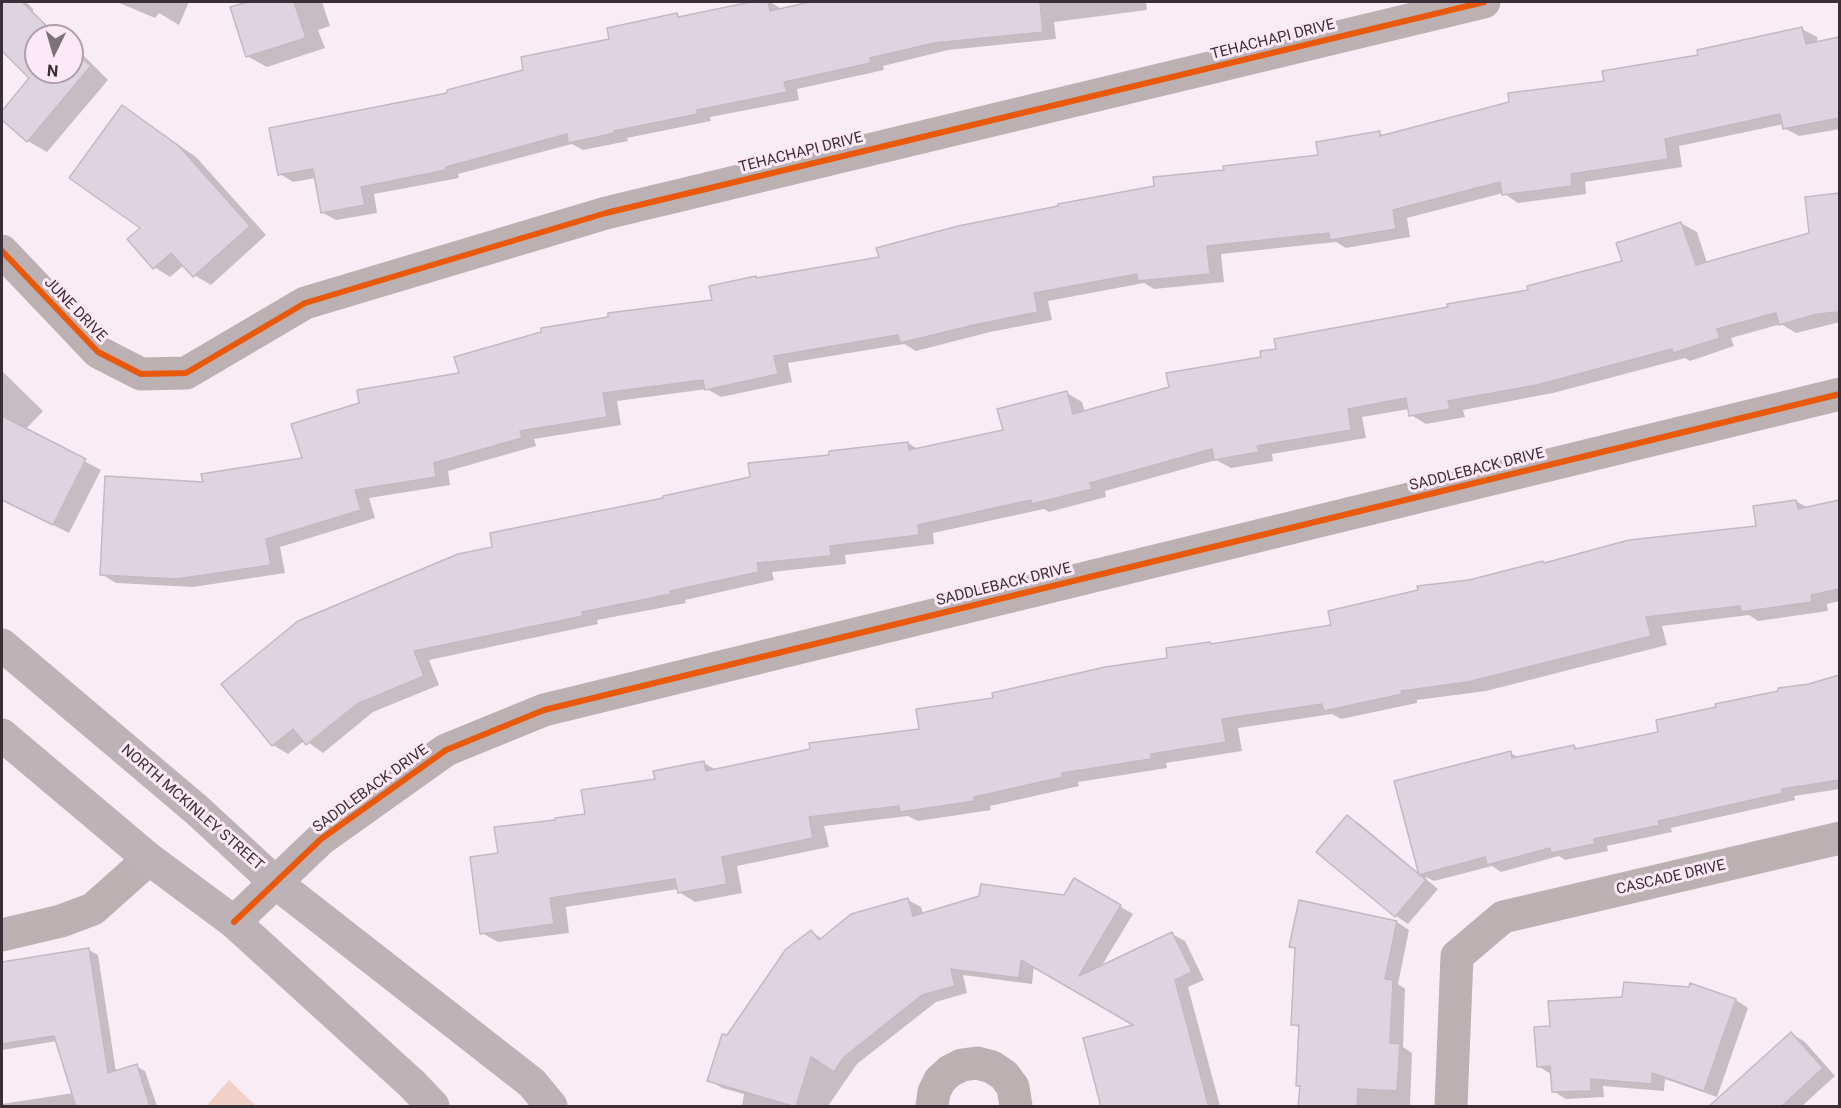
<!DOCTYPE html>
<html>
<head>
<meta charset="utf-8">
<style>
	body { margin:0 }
	#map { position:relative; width:1841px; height:1108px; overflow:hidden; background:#f8edf4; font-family:Roboto,sans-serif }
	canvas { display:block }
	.frame { position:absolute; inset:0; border:3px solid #3b2f37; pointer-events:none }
	.north { position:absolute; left:24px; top:24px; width:60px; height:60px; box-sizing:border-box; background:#fce9f5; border:2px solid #af9fa9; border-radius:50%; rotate:185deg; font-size:16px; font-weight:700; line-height:24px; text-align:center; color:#3b2f37 }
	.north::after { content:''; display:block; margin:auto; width:21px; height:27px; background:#7d7279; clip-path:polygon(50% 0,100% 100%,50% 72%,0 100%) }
</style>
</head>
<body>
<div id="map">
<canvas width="1841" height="1108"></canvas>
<div class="frame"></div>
<div class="north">N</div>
</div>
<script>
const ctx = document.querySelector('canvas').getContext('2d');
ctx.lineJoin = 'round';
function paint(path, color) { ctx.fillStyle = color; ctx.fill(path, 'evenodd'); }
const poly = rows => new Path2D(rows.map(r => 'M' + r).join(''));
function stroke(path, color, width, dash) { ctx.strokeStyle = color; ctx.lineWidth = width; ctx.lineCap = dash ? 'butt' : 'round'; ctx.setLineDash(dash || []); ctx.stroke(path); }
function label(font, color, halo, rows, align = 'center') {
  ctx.font = font + ' Roboto,sans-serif'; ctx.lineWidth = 6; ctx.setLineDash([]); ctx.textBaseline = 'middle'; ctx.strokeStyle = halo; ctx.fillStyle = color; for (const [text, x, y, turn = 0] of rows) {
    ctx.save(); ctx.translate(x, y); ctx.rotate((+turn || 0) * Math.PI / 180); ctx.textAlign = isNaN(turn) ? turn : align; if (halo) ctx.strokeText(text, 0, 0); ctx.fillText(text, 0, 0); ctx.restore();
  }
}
paint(poly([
	[229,1080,256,1106,206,1106]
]), '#f0d0c7');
paint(poly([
	[2,2,26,2,33,9,33,20,2,52],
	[117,2,189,2,179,25,159,13,155,18],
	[245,2,322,2,330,26,318,30,325,48,267,67,247,56],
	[758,2,770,2,780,8,781,10,816,2,1146,2,1147,10,1054,22,1056,39,948,50,883,66,884,70,797,89,799,100,710,117,711,121,627,138,628,141,583,150,572,144,458,174,459,178,374,194,377,213,336,220,323,213,316,178,293,182,280,174,449,94,525,71,677,15,682,17],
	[1802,29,1817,37,1818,43,1837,39,1840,40,1840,129,1799,136,1784,128,1784,124,1679,146,1682,167,1585,182,1586,194,1518,203,1503,193,1407,218,1410,237,1346,248,1336,242,1221,254,1224,282,1154,289,1144,283,1048,301,1052,320,990,332,916,351,904,344,788,363,792,382,721,397,707,389,617,401,621,425,534,439,536,446,448,471,450,485,369,498,375,518,280,547,285,573,193,587,116,583,101,574,204,483,304,460,461,375,714,302,756,278,758,279,881,259,1225,171,1320,156,1379,133,1386,136,1606,82],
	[72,48,81,53,108,80,47,152,28,141,2,118,2,113,37,72,72,72],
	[122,107,138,117,196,157,266,235,211,285,194,275,184,265,170,277,154,267,142,228],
	[1840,194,1840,322,1796,333,1781,324,1731,338,1734,346,1690,361,1685,358,1553,393,1463,410,1465,417,1426,424,1411,415,1409,409,1362,417,1366,438,1272,454,1273,461,1231,468,1216,460,1105,491,1106,497,1049,512,1044,509,933,533,934,544,845,555,846,564,772,572,774,580,685,600,686,603,597,620,598,624,429,660,439,685,373,712,323,753,305,740,288,754,273,745,494,549,665,499,831,457,908,443,919,450,1004,431,1067,393,1082,402,1085,412,1170,388,1263,358,1278,350,1450,308,1530,291,1624,262,1681,223,1697,232,1707,263,1811,234,1806,198],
	[2,371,43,411,25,430,101,470,69,533,2,499],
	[1796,501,1808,508,1840,502,1840,601,1827,604,1828,611,1758,621,1749,615,1662,626,1667,645,1486,691,1417,700,1417,703,1341,719,1332,714,1238,728,1242,751,1166,763,1167,768,1078,782,1079,786,990,806,991,810,918,821,908,816,824,826,829,847,737,866,742,893,695,902,679,892,678,889,566,907,569,933,498,942,482,933,500,855,557,822,587,815,657,781,704,763,716,770,920,731,995,699,1169,660,1212,645,1333,626,1469,581,1545,564,1758,527],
	[1840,676,1840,789,1794,796,1795,800,1671,828,1672,832,1607,846,1608,851,1565,860,1559,856,1501,872,1492,866,1434,881,1426,877,1426,879,1438,889,1408,924,1396,916,1347,817,1360,824,1421,875,1396,782,1510,753,1520,758,1574,746,1580,750,1660,733],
	[1074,880,1133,914,1101,967,1172,934,1185,941,1204,980,1188,987,1220,1106,1101,1106,1101,1101,1137,1026,1034,966,1032,984,963,975,967,993,936,1002,857,1064,828,1106,742,1106,744,1094,722,1088,709,1080,728,1037,811,932,823,939,908,900,921,907,923,914,1065,896],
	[1397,922,1409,930,1398,984,1405,989,1403,1047,1412,1053,1410,1106,1299,1106,1301,1087,1297,1085,1300,1028,1292,1024,1297,949,1291,946],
	[89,950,98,955,116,1072,136,1066,145,1071,157,1106,2,1106,2,1104,73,1093,57,1041,2,1050,2,963],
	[1691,985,1736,1000,1748,1008,1717,1097,1665,1079,1664,1091,1603,1086,1604,1097,1566,1099,1553,1091,1551,1074,1538,1066,1551,1027,1624,998,1690,988],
	[1791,1034,1804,1041,1835,1076,1802,1106,1719,1106]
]), '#0003');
const building = poly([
	[2,2,22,2,57,36,36,36,36,72,72,72,72,50,91,66,27,142,2,120,2,111,29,78,2,51,2,2],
	[248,2,294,2,306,38,246,57,230,7,248,2],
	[751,2,768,2,770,11,810,2,1040,2,1043,32,934,43,870,58,871,63,784,82,787,92,697,110,698,114,614,131,615,133,568,143,567,134,446,167,446,170,361,187,365,205,321,213,313,169,278,175,269,128,447,93,447,90,523,70,521,57,609,39,607,28,677,13,678,17,751,2],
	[1802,27,1806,44,1839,37,1839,118,1783,129,1780,114,1665,139,1668,159,1571,174,1572,186,1502,195,1500,182,1393,210,1396,229,1330,240,1329,233,1207,246,1210,274,1138,281,1137,274,1034,293,1038,312,974,325,900,343,898,335,774,356,778,374,705,390,703,380,603,393,607,417,520,431,522,438,434,463,436,477,355,490,361,510,266,539,271,565,177,579,100,575,105,476,203,482,201,474,302,458,291,424,359,403,357,390,459,373,454,357,541,332,541,328,608,317,608,313,712,300,709,286,756,276,756,278,879,257,876,248,958,226,1058,206,1058,204,1154,186,1153,177,1224,170,1223,166,1318,155,1316,142,1380,131,1380,136,1509,102,1508,93,1604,81,1602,71,1698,55,1697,50,1802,27],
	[122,105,179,146,250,226,193,277,171,253,153,269,127,239,140,228,69,178,122,105],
	[1839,193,1839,312,1817,314,1779,325,1776,313,1717,329,1720,338,1673,353,1672,349,1537,385,1448,401,1450,409,1409,416,1406,398,1348,409,1351,430,1257,446,1259,452,1214,460,1212,449,1090,483,1092,489,1032,504,1031,500,918,525,919,535,830,546,831,556,757,563,759,572,670,591,671,594,582,612,583,616,414,651,424,676,357,704,306,745,293,729,272,746,221,684,298,621,458,554,492,547,490,533,663,498,663,496,750,477,748,463,829,455,829,451,908,442,909,450,1003,430,997,409,1067,391,1073,414,1169,387,1166,373,1261,357,1260,351,1276,349,1274,339,1448,307,1447,304,1528,290,1527,286,1622,261,1616,243,1681,222,1696,265,1809,233,1805,197,1839,193],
	[2,416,86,459,53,525,2,500,2,416],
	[1796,500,1798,509,1839,500,1839,589,1811,595,1812,602,1741,612,1740,606,1646,617,1651,636,1468,682,1401,691,1402,694,1324,711,1322,704,1222,719,1226,742,1151,754,1151,759,1062,773,1063,777,974,797,975,801,900,812,899,806,809,817,813,838,722,857,727,884,678,893,675,879,550,898,554,924,480,934,470,857,498,853,494,827,555,820,555,818,585,814,581,790,655,779,653,771,704,761,706,771,810,749,809,743,919,729,916,709,993,698,992,693,1105,667,1167,658,1166,648,1210,642,1211,644,1331,625,1328,611,1418,590,1417,586,1469,580,1543,561,1544,563,1629,540,1756,526,1753,506,1796,500],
	[1839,675,1839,780,1782,789,1783,793,1658,821,1660,825,1594,839,1595,844,1551,853,1550,848,1487,865,1485,857,1419,875,1394,781,1511,751,1512,758,1574,745,1575,749,1658,732,1656,720,1716,707,1715,704,1778,691,1778,688,1809,684,1839,675],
	[1347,815,1426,880,1395,917,1316,852,1347,815],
	[1074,878,1121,905,1079,976,1172,932,1192,972,1175,980,1209,1107,1101,1107,1083,1038,1133,1025,1021,960,1019,978,951,969,955,986,922,995,844,1057,834,1072,811,1057,796,1107,707,1081,722,1034,727,1035,786,949,811,930,819,940,851,914,908,898,913,916,979,896,981,884,1064,895,1074,878],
	[1299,900,1397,921,1385,979,1393,980,1390,1043,1400,1044,1397,1091,1358,1089,1357,1107,1298,1107,1300,1086,1296,1086,1299,1025,1291,1025,1295,948,1289,947,1299,900],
	[89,948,108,1073,137,1064,150,1107,76,1107,54,1036,2,1044,2,962,89,948],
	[1624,982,1689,987,1690,983,1736,999,1704,1091,1652,1073,1652,1084,1591,1079,1591,1091,1552,1092,1550,1066,1537,1067,1534,1027,1550,1026,1548,1001,1622,997,1624,982],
	[1791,1032,1823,1068,1781,1107,1708,1107,1791,1032]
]);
paint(building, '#ded4e0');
stroke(building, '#c1bac2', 1.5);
stroke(poly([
	[2,251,98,352,141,374,186,373,305,303,606,213,1484,2],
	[234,922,321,839,446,750,544,710,1840,394],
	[2,935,61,921,93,909,149,859],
	[932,1106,934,1092,940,1080,950,1071,962,1065,977,1063,992,1067,1004,1075,1013,1087,1016,1106],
	[1451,1106,1457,956,1503,917,1840,838]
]), '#bbb1b3', 33);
stroke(poly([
	[2,645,197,810,276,883,532,1083,551,1106],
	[2,735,149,859,234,922,412,1084,433,1106]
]), '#bdb2b6', 33);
stroke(poly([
	[2,251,98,352,141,374,186,373,305,303,606,213,1484,2],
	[234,922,321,839,446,750,544,710,1840,394]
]), '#e8590c', 6);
label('15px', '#3b2f37', '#fce9f5', [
	["TEHACHAPI DRIVE",1273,40,-14],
	["TEHACHAPI DRIVE",801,153,-14],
	["JUNE DRIVE",75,310,46],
	["SADDLEBACK DRIVE",1477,470,-14],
	["SADDLEBACK DRIVE",1004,585,-14],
	["SADDLEBACK DRIVE",371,789,-36],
	["NORTH MCKINLEY STREET",192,808,41],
	["CASCADE DRIVE",1671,878,-13]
]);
</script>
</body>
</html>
